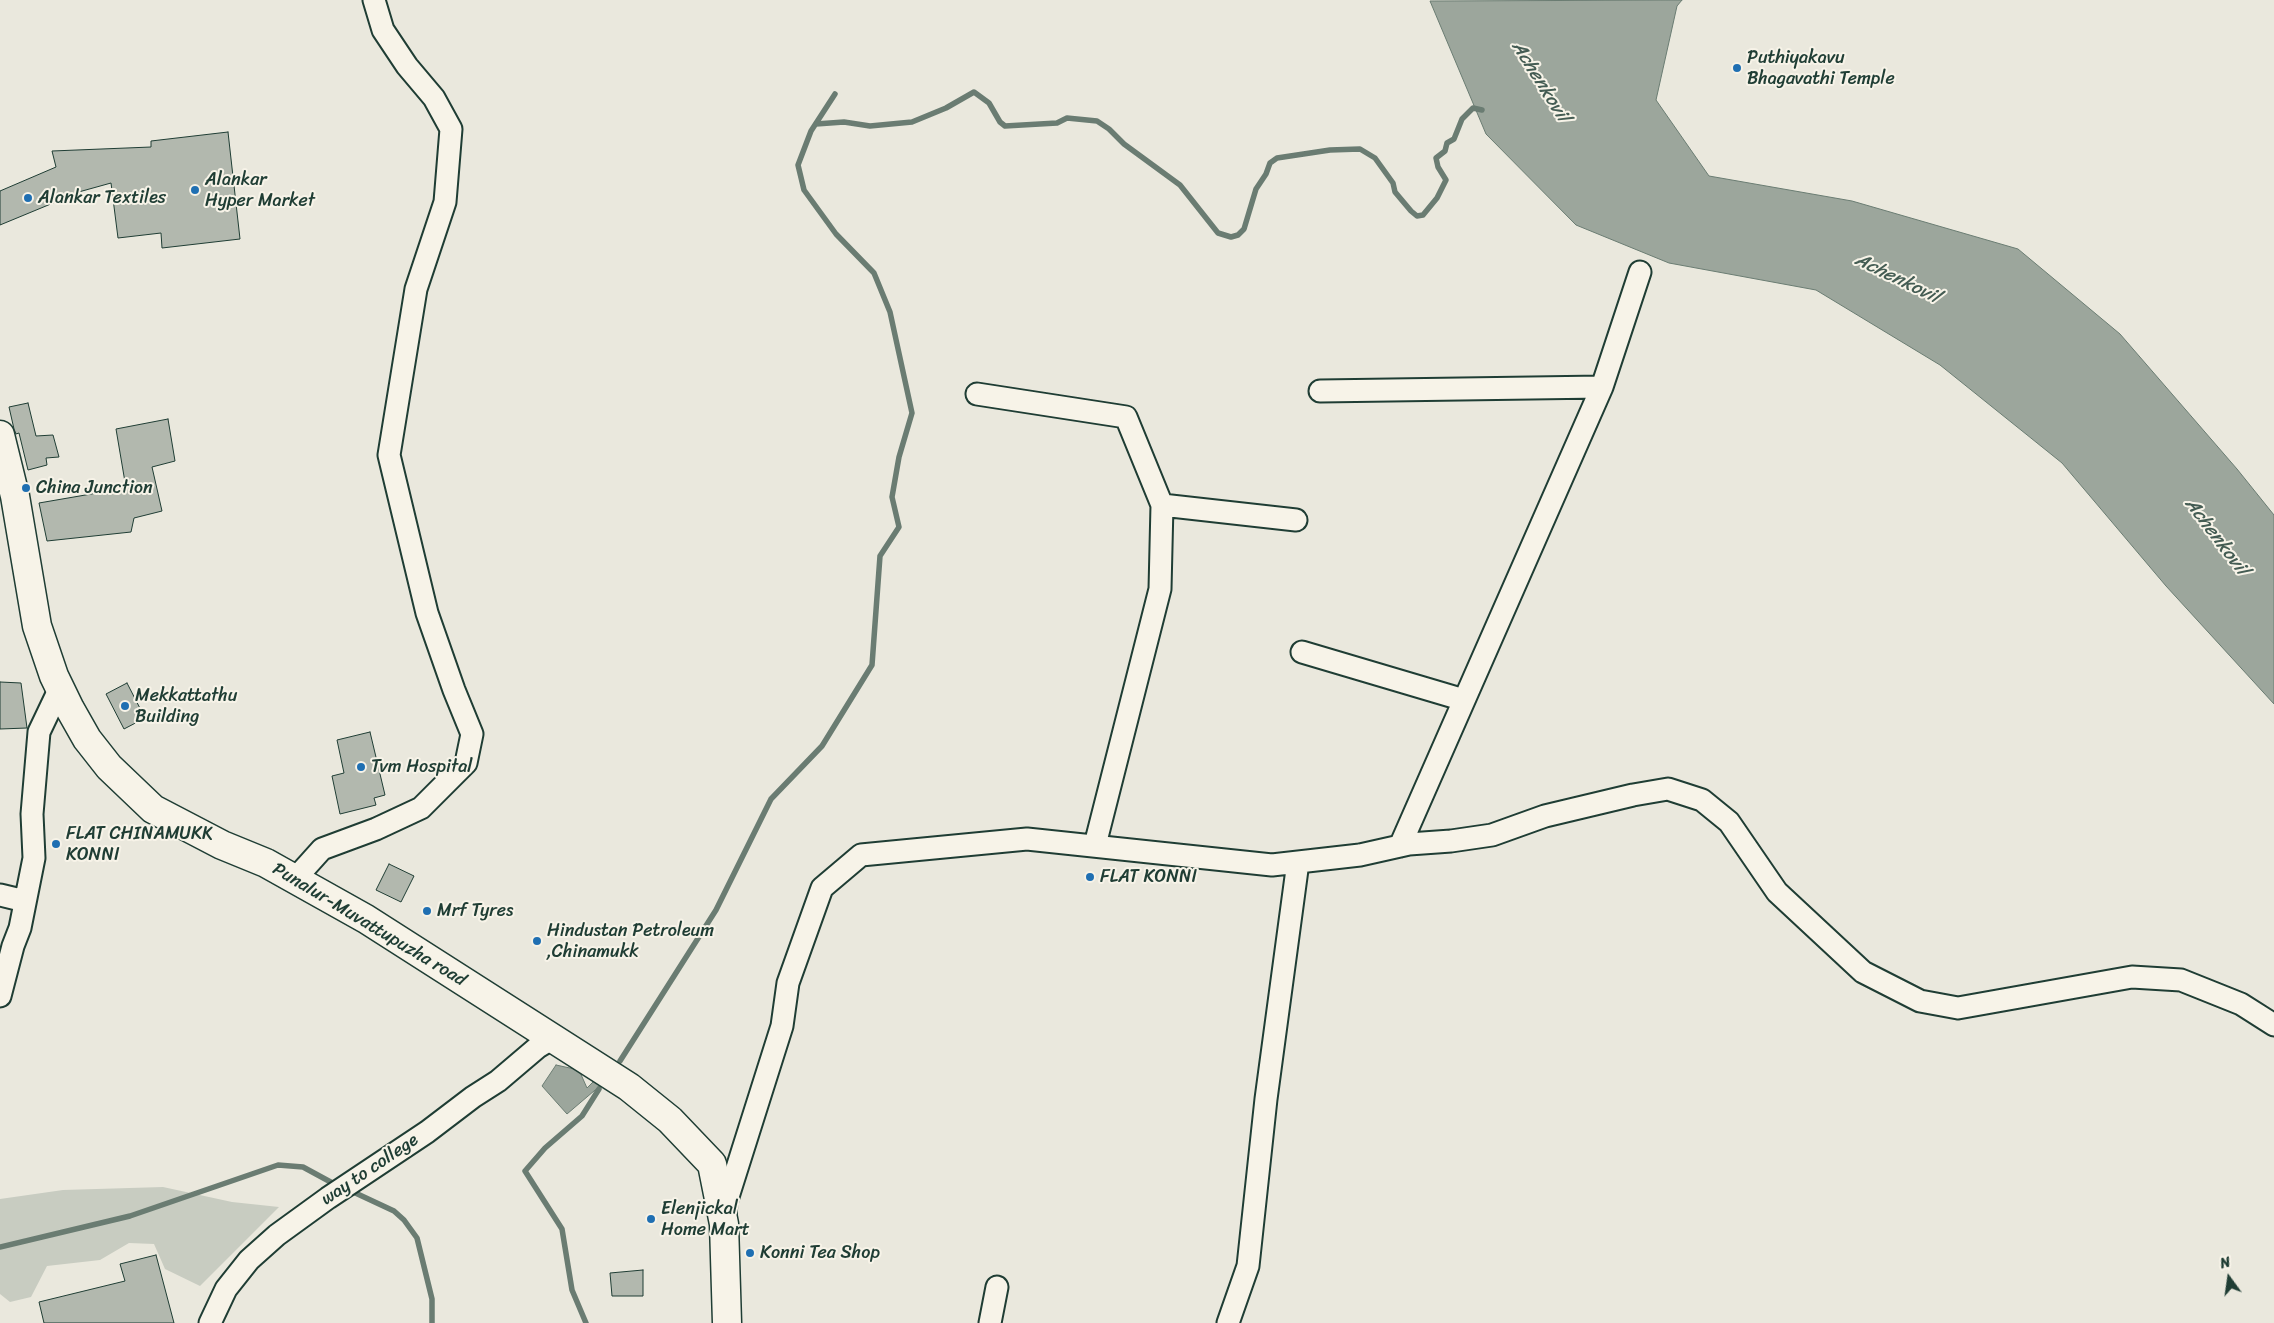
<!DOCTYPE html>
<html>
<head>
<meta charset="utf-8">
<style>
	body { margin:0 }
	#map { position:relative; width:2274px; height:1323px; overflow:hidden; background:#eae8dd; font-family:Sriracha,sans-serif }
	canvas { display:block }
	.north { position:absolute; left:2204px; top:1253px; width:50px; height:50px; -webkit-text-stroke:4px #f7f3e8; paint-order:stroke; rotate:346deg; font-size:14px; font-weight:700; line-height:20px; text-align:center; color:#1f3d34 }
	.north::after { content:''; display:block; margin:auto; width:18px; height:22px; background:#1f3d34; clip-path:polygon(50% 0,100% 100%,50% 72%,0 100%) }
</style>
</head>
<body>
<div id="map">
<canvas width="2274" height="1323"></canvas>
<div class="north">N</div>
</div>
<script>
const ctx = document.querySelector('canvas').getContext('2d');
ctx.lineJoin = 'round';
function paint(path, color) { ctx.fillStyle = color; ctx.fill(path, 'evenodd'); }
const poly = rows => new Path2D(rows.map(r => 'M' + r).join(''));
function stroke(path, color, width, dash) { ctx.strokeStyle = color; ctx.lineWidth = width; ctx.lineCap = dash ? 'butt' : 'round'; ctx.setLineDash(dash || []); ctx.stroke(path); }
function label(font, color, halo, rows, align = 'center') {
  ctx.font = font + ' Sriracha,sans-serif'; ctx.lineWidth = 4; ctx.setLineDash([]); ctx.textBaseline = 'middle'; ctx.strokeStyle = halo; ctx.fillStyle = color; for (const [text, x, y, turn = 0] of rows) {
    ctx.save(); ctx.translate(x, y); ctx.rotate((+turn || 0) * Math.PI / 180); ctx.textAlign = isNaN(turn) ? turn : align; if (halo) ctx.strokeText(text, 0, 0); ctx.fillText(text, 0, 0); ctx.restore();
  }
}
paint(poly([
	[163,1187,232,1202,279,1207,200,1286,165,1269,154,1244,129,1243,100,1260,47,1266,31,1297,10,1302,0,1294,0,1199,63,1190]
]), '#c8ccc1');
const water = poly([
	[1682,0,1677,6,1656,100,1709,176,1852,201,2018,249,2120,334,2237,469,2274,515,2274,704,2166,586,2062,463,1940,365,1816,290,1669,263,1576,225,1486,134,1430,1,1682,0],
	[556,1065,579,1070,587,1088,597,1078,601,1085,567,1114,542,1086,556,1065]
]);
paint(water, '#9ca69c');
stroke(water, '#6a7c72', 1);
stroke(poly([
	[816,124,844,122,870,126,912,122,946,108,974,92,989,103,1000,122,1005,126,1057,123,1067,118,1097,121,1109,129,1124,144,1180,185,1218,233,1231,237,1238,235,1244,229,1256,189,1266,174,1270,163,1277,158,1330,150,1360,149,1375,158,1393,183,1395,192,1411,211,1417,216,1423,215,1437,198,1446,180,1438,167,1436,158,1445,151,1447,143,1454,139,1462,119,1473,108,1482,110],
	[620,1061,716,910,771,799,822,746,872,665,880,556,899,527,892,497,899,457,912,413,890,312,874,273,836,234,804,190,798,165,811,131,835,94],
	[349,1190,394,1211,404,1220,417,1238,432,1299,432,1323],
	[0,1247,130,1216,278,1165,303,1167,338,1186],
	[586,1323,572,1290,562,1229,525,1171,545,1148,582,1116,599,1089]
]), '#6a7c72', 5.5);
const building = poly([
	[228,132,240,239,162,248,161,233,118,238,111,183,57,198,58,201,0,225,0,191,56,167,52,151,151,147,151,141,228,132],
	[28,403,36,436,53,435,59,457,46,458,47,465,28,470,19,433,16,434,14,429,9,407,28,403],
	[168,419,175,461,152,467,162,511,134,518,131,532,47,541,39,503,126,488,116,429,168,419],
	[0,682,21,683,27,728,0,729,0,682],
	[127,683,145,718,124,729,106,694,127,683],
	[370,732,385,795,374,798,376,805,340,814,332,776,344,773,337,740,370,732],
	[389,864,414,876,401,902,376,890,389,864],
	[156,1255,174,1323,44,1323,39,1302,125,1281,120,1264,156,1255],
	[643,1270,643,1296,612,1296,610,1273,643,1270]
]);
paint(building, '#b2b8ae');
stroke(building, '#1f3d34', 1);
const minor = poly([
	[1602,387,1640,272],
	[1320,391,1602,387,1400,846],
	[977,394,1126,417,1162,505,1160,589,1095,845],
	[1162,505,1296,520],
	[1302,652,1464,700],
	[295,879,322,849,376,829,421,808,466,763,472,734,454,690,427,613,389,455,416,289,445,202,451,129,434,98,407,66,383,30,374,0],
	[0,895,25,901],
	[0,996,13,946,20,928,34,858,32,814,39,732,60,688],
	[725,1216,726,1203,782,1026,788,983,822,888,861,855,1027,839,1272,865,1360,855,1409,844,1451,841,1492,835,1545,816,1633,795,1668,789,1702,800,1729,822,1777,892,1863,972,1920,1001,1958,1008,2132,977,2181,980,2241,1004,2274,1025],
	[210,1323,226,1289,249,1260,277,1235,328,1198,427,1132,473,1097,498,1081,538,1047,553,1038],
	[990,1323,997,1287],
	[1228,1323,1248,1266,1266,1099,1298,862]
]);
const primary = poly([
	[0,435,15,496,37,626,54,676,70,709,87,739,109,767,153,809,222,845,266,863,366,919,629,1087,670,1120,712,1164,724,1224,727,1323]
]);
stroke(minor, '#1f3d34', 25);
stroke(primary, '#1f3d34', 31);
stroke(minor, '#f7f3e8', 21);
stroke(primary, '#f7f3e8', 28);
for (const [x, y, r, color] of [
	[1737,68,5,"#1f6fb2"],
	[195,190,5,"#1f6fb2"],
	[28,198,5,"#1f6fb2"],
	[26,488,5,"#1f6fb2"],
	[125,706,5,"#1f6fb2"],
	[361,767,5,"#1f6fb2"],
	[56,844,5,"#1f6fb2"],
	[1090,877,5,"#1f6fb2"],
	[427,911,5,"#1f6fb2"],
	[537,941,5,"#1f6fb2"],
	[651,1219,5,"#1f6fb2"],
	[750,1253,5,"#1f6fb2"]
]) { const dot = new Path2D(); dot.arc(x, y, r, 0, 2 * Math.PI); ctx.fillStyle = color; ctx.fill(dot); stroke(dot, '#f7f3e8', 2); }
label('18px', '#1f3d34', '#f7f3e8', [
	["Puthiyakavu",1747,58],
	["Bhagavathi Temple",1747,79],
	["Alankar",205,180],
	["Hyper Market",205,201],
	["Alankar Textiles",38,198],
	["China Junction",36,488],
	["Mekkattathu",135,696],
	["Building",135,717],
	["Tvm Hospital",371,767],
	["FLAT CHINAMUKK",66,834],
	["KONNI",66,855],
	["FLAT KONNI",1100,877],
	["Mrf Tyres",437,911],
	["Hindustan Petroleum",547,931],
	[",Chinamukk",547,952],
	["Elenjickal",661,1209],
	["Home Mart",661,1230],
	["Konni Tea Shop",760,1253]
], 'left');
label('18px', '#1f3d34', '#f7f3e8', [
	["Punalur-Muvattupuzha road",369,925,31],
	["way to college",370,1170,-34]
]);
label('italic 19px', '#445c53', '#f7f3e8', [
	["Achenkovil",1540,82,58],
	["Achenkovil",1897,279,26],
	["Achenkovil",2216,537,53]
]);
</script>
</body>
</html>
